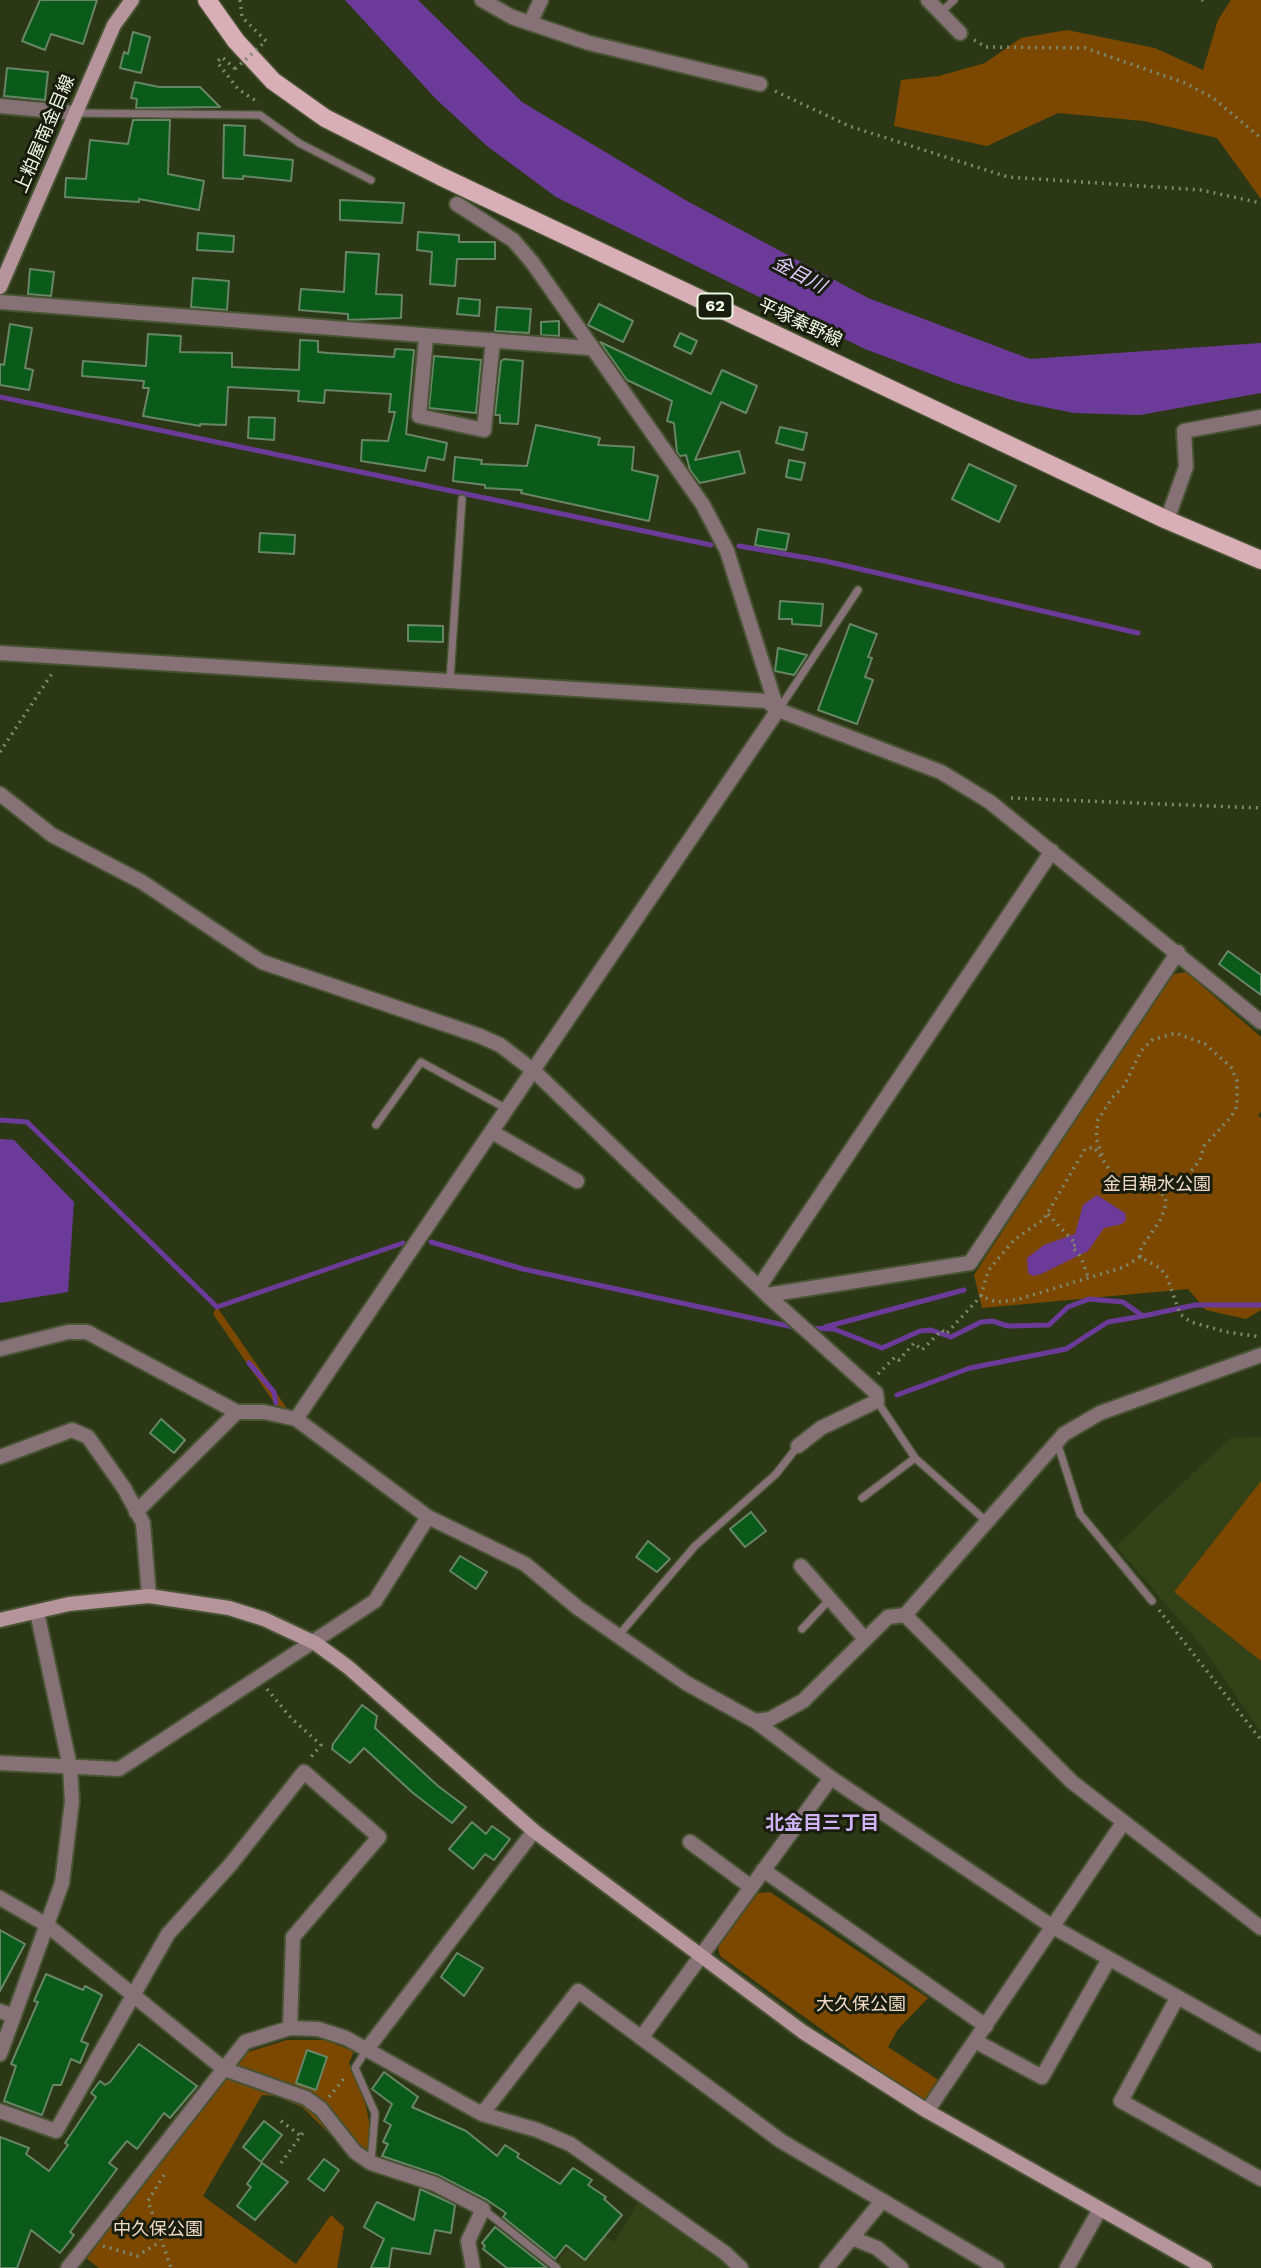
<!DOCTYPE html>
<html>
<head>
<meta charset="utf-8">
<style>
	body { margin:0 }
	canvas { display:block; background:#2c3815 }
</style>
</head>
<body>
<canvas width="1261" height="2268"></canvas>
<script>
const ctx = document.querySelector('canvas').getContext('2d');
ctx.lineJoin = 'round';
function paint(path, color) { ctx.fillStyle = color; ctx.fill(path, 'evenodd'); }
const poly = rows => new Path2D(rows.map(r => 'M' + r).join(''));
function stroke(path, color, width, dash) { ctx.strokeStyle = color; ctx.lineWidth = width; ctx.lineCap = dash ? 'butt' : 'round'; ctx.setLineDash(dash || []); ctx.stroke(path); }
function label(font, color, halo, rows, align = 'center') {
  ctx.font = font + ' "Work Sans","Noto Sans JP",sans-serif'; ctx.lineWidth = 6; ctx.setLineDash([]); ctx.textBaseline = 'middle'; ctx.strokeStyle = halo; ctx.fillStyle = color; for (const [text, x, y, turn = 0] of rows) {
    ctx.save(); ctx.translate(x, y); ctx.rotate((+turn || 0) * Math.PI / 180); ctx.textAlign = isNaN(turn) ? turn : align; if (halo) ctx.strokeText(text, 0, 0); ctx.fillText(text, 0, 0); ctx.restore();
  }
}
paint(poly([
	[1261,1437,1261,1732,1201,1645,1116,1546,1231,1438],
	[640,2199,720,2256,732,2268,564,2268,558,2261,584,2225,615,2242]
]), '#344217');
paint(poly([
	[1231,0,1261,0,1261,199,1217,138,1144,121,1058,113,987,146,894,126,901,80,939,76,985,63,1021,38,1067,30,1155,48,1203,70,1218,20],
	[1186,972,1261,1037,1261,1112,1258,1115,1261,1118,1261,1310,1246,1319,1206,1310,1188,1289,982,1308,974,1275,1169,975],
	[217,1307,295,1420,284,1417,213,1314],
	[1261,1481,1261,1661,1174,1592],
	[770,1892,928,1998,898,2029,888,2047,940,2081,925,2104,720,1956,718,1947,758,1893],
	[287,2040,324,2040,354,2051,349,2063,365,2102,371,2131,365,2168,302,2107,275,2096,262,2095,203,2196,296,2264,331,2215,344,2227,337,2268,99,2268,86,2258,248,2052]
]), '#7c4800');
paint(poly([
	[345,0,418,0,522,102,687,201,868,298,1030,359,1261,343,1261,393,1140,415,1074,413,1019,402,955,383,865,349,556,197,487,146,436,99],
	[0,1139,14,1140,74,1202,68,1292,0,1303],
	[1097,1195,1125,1213,1126,1220,1122,1224,1104,1228,1088,1251,1041,1274,1033,1276,1028,1273,1027,1258,1044,1245,1075,1234,1083,1205]
]), '#6c3b99');
stroke(poly([
	[0,397,711,545],
	[739,546,825,561,1138,633],
	[0,1120,27,1122,217,1307,403,1243],
	[431,1242,523,1269,798,1328],
	[825,1327,964,1290],
	[807,1328,834,1329,882,1348,920,1331,931,1330,951,1337,981,1322,992,1321,1008,1326,1049,1325,1068,1307,1089,1299,1123,1302,1143,1316,1195,1305,1261,1305],
	[249,1363,274,1392,276,1403],
	[897,1395,970,1368,1066,1349,1108,1322,1143,1316]
]), '#6c3b99', 5);
const building = poly([
	[40,0,97,0,83,44,51,34,45,50,22,41,40,0],
	[133,32,150,37,141,73,120,68,124,52,128,54,133,32],
	[7,68,48,72,45,100,4,96,7,68],
	[135,82,159,87,200,87,220,107,136,108,137,99,131,98,135,82],
	[133,120,170,120,168,174,204,181,199,210,139,199,139,202,65,197,66,178,86,179,90,140,128,144,133,120],
	[224,125,245,126,244,155,293,160,291,181,243,176,243,179,223,178,224,125],
	[340,200,404,203,402,223,340,220,340,200],
	[418,232,459,235,459,242,495,242,495,259,457,259,455,286,430,284,432,252,417,250,418,232],
	[198,233,234,236,233,252,197,250,198,233],
	[346,252,379,254,376,294,402,295,401,318,348,320,348,314,299,310,301,289,344,292,346,252],
	[30,269,54,272,51,296,28,294,30,269],
	[193,278,229,281,227,310,191,307,193,278],
	[459,298,480,300,479,316,457,314,459,298],
	[599,304,633,321,623,342,588,325,599,304],
	[497,307,531,309,529,333,495,331,497,307],
	[559,321,559,336,541,335,541,322,559,321],
	[10,324,32,328,25,368,33,370,29,390,0,385,0,364,4,365,10,324],
	[680,333,697,341,691,354,674,346,680,333],
	[148,334,181,336,180,352,232,353,232,367,299,370,300,340,318,341,318,352,328,353,394,357,395,349,414,350,406,434,447,443,444,460,428,457,425,471,361,461,362,440,388,441,395,412,389,412,391,394,325,390,324,403,298,401,299,391,228,387,226,425,200,424,200,426,143,416,149,388,143,388,144,381,82,376,83,361,146,366,148,334],
	[600,342,711,394,722,370,757,386,746,413,721,402,695,460,739,451,745,473,700,483,690,470,686,455,680,456,677,452,674,423,667,421,672,401,627,380,600,342],
	[434,356,481,360,476,413,429,408,434,356],
	[504,359,523,361,518,424,500,423,500,415,495,415,501,361,504,359],
	[249,417,275,418,274,440,248,438,249,417],
	[536,425,600,438,598,445,634,447,632,470,658,476,649,521,521,493,522,490,485,488,485,485,453,481,455,457,482,460,481,464,527,466,536,425],
	[780,427,807,433,803,450,776,443,780,427],
	[789,460,805,463,801,480,786,477,789,460],
	[969,464,1016,486,999,522,952,499,969,464],
	[758,529,789,534,786,550,755,545,758,529],
	[260,533,295,535,294,554,259,552,260,533],
	[780,601,823,604,821,626,792,624,792,619,779,619,780,601],
	[850,624,877,634,868,657,872,658,865,677,873,680,857,724,818,710,850,624],
	[408,625,443,626,443,642,408,641,408,625],
	[778,648,807,655,794,675,775,671,778,648],
	[1228,951,1261,975,1261,995,1219,964,1228,951],
	[161,1419,185,1440,174,1453,150,1433,161,1419],
	[751,1512,766,1531,745,1547,730,1529,751,1512],
	[648,1541,670,1559,657,1572,636,1557,648,1541],
	[460,1556,487,1572,476,1589,450,1571,460,1556],
	[362,1705,377,1716,375,1728,438,1786,466,1807,452,1823,413,1793,364,1748,350,1763,332,1749,333,1744,362,1705],
	[472,1822,486,1834,492,1826,510,1839,494,1860,485,1854,473,1869,449,1849,472,1822],
	[0,1930,25,1944,0,1991,0,1930],
	[457,1953,483,1968,464,1996,441,1977,457,1953],
	[46,1974,83,1990,85,1986,102,1995,81,2041,88,2044,80,2063,71,2059,61,2085,53,2085,42,2115,4,2101,16,2066,11,2064,38,2002,34,2001,46,1974],
	[139,2044,197,2086,170,2118,164,2113,137,2149,127,2141,109,2163,117,2169,70,2232,74,2235,60,2253,31,2230,17,2268,0,2268,0,2137,29,2148,26,2154,49,2171,68,2145,65,2143,96,2097,91,2093,100,2081,105,2085,110,2082,139,2044],
	[307,2050,327,2057,316,2090,296,2083,307,2050],
	[384,2072,418,2097,412,2107,466,2131,497,2156,505,2145,519,2154,517,2157,560,2184,573,2168,592,2180,588,2185,606,2197,604,2199,622,2215,585,2260,566,2245,555,2259,503,2217,506,2213,487,2200,438,2175,382,2156,388,2144,383,2142,391,2125,384,2121,392,2104,372,2089,384,2072],
	[264,2121,282,2135,261,2162,243,2147,264,2121],
	[324,2159,339,2170,324,2191,308,2179,324,2159],
	[262,2163,288,2182,255,2220,237,2206,251,2187,247,2184,262,2163],
	[420,2189,455,2205,451,2233,435,2230,430,2254,392,2248,389,2268,371,2268,384,2239,364,2227,375,2205,377,2202,414,2220,420,2189],
	[495,2227,547,2268,507,2268,483,2249,485,2246,482,2243,495,2227]
]);
paint(building, '#0a5a1a');
stroke(building, '#678668', 2);
const lane = poly([
	[940,13,954,0],
	[75,113,260,115,299,143,371,180],
	[450,680,462,499],
	[779,709,858,590],
	[376,1125,421,1062,507,1109],
	[877,1401,915,1458,985,1520],
	[1057,1442,1080,1514,1152,1601],
	[862,1498,915,1458],
	[802,1629,830,1599],
	[618,1636,695,1546,776,1474,798,1446],
	[367,2049,355,2068,375,2113,371,2162],
	[484,2210,557,2268]
]);
const street = poly([
	[482,0,512,17,589,43,760,84],
	[928,0,960,33],
	[530,23,541,0],
	[0,106,75,113],
	[457,204,513,240,532,262,703,505,727,551,777,709],
	[0,302,589,348],
	[426,337,419,416,484,430,493,340],
	[1167,520,1186,467,1184,431,1261,417],
	[0,653,767,701,778,710,941,772,990,802,1261,1022],
	[0,794,52,835,142,882,262,962,480,1036,500,1045,534,1071,767,1295,876,1393,877,1401,821,1428,798,1446],
	[492,1132,577,1181],
	[759,1287,1052,851],
	[767,1295,970,1263,1178,952],
	[0,1349,68,1332,87,1332,237,1412,264,1412,296,1419,428,1517,525,1564,578,1608,686,1683,755,1721,770,1719,803,1701,888,1617,905,1615,1064,1434,1100,1413,1261,1355],
	[296,1419,778,710],
	[0,1457,72,1430,88,1437,124,1488,143,1523,149,1596],
	[136,1512,237,1412],
	[801,1566,865,1639],
	[905,1615,1072,1782,1261,1928],
	[755,1721,831,1778,1053,1927,1261,2044],
	[0,1763,119,1769,375,1601,428,1517],
	[690,1842,751,1887],
	[763,1870,986,2026],
	[0,1898,47,1925,224,2069,306,2098,321,2109,355,2152,371,2163,435,2184,483,2209,468,2241,473,2268],
	[1177,1998,1121,2101,1261,2179],
	[0,2011,14,2016],
	[641,2038,831,1778],
	[975,2041,1042,2077,1109,1959],
	[367,2049,534,1831],
	[0,2054,62,1883,72,1801,70,1767,37,1612],
	[0,2111,56,2131,168,1934,231,1864,304,1772,379,1837,293,1937,290,2028],
	[927,2111,1123,1823],
	[482,2114,578,1991,781,2141,997,2268],
	[852,2238,877,2248,901,2268],
	[68,2268,245,2042,290,2028,318,2029,346,2038,482,2114,537,2130,570,2144,725,2253,741,2268],
	[827,2268,882,2201],
	[1067,2268,1100,2209]
]);
const secondary = poly([
	[0,287,114,25,132,0],
	[0,1620,69,1604,149,1596,229,1608,264,1619,315,1643,348,1667,534,1831,803,2032,927,2111,1205,2268]
]);
const primary = poly([
	[207,0,236,41,273,81,325,118,440,176,1167,520,1261,560]
]);
stroke(lane, '#475332', 10);
stroke(street, '#475332', 18);
stroke(secondary, '#475332', 18);
stroke(primary, '#475332', 21);
stroke(poly([
	[240,0,242,17,266,41],
	[1202,0,1203,1],
	[974,40,986,47,1085,48,1185,83,1213,98,1261,138],
	[235,69,222,57,217,62,238,89,259,103],
	[775,91,849,126,1008,177,1201,190,1261,203],
	[0,752,53,672],
	[1011,798,1261,808],
	[1102,1155,1096,1138,1098,1120,1112,1098,1124,1086,1141,1051,1152,1040,1176,1033,1205,1044,1231,1067,1237,1081,1237,1106,1231,1117,1204,1146,1200,1160,1182,1183,1164,1189,1153,1188],
	[1048,1214,1076,1244,1072,1247,1081,1257,1088,1277],
	[1140,1257,1141,1248,1161,1219,1166,1204,1165,1196,1151,1188,1122,1181,1111,1172,1094,1147,1085,1149,1044,1219,1014,1240,988,1271,981,1296,996,1302,1016,1300,1124,1267,1140,1257,1160,1268,1167,1277,1180,1314,1191,1322,1226,1332,1261,1337],
	[878,1374,895,1357,899,1360,914,1343,922,1350,942,1330,946,1334,981,1296],
	[1159,1610,1261,1740],
	[267,1689,291,1718,321,1745,311,1757],
	[329,2097,346,2076],
	[281,2121,301,2136],
	[281,2163,305,2130],
	[164,2175,148,2201,171,2268],
	[103,2246,137,2256,160,2242]
]), '#7e896c', 3.5, [2, 5]);
stroke(lane, '#867276', 7);
stroke(street, '#867276', 14);
stroke(secondary, '#b5959b', 14);
stroke(primary, '#d9afb7', 18);
stroke(poly([
	[235,69,266,41]
]), '#7e896c', 3.5, [2, 5]);
for (const [x, y, w] of [
	[715,306,35]
]) { const box = new Path2D(); box.roundRect(x - w / 2, y - 12.5, w, 25, 5); ctx.fillStyle = '#181d0e'; ctx.fill(box); stroke(box, '#eff8e3', 2); }
label('bold 16px', '#eff8e3', null, [
	["62",715,306]
]);
label('18px', '#eff8e3', '#181d0e', [
	["上粕屋南金目線",45,134,-67],
	["平塚秦野線",800,323,25]
]);
label('18px', '#f0dac6', '#181d0e', [
	["金目親水公園",1157,1185],
	["大久保公園",861,2005],
	["中久保公園",158,2230]
]);
label('italic 19px', '#e1cafc', '#181d0e', [
	["金目川",799,275,28]
]);
label('bold 19px', '#d1b2f6', '#181d0e', [
	["北金目三丁目",822,1823]
]);
</script>
</body>
</html>
